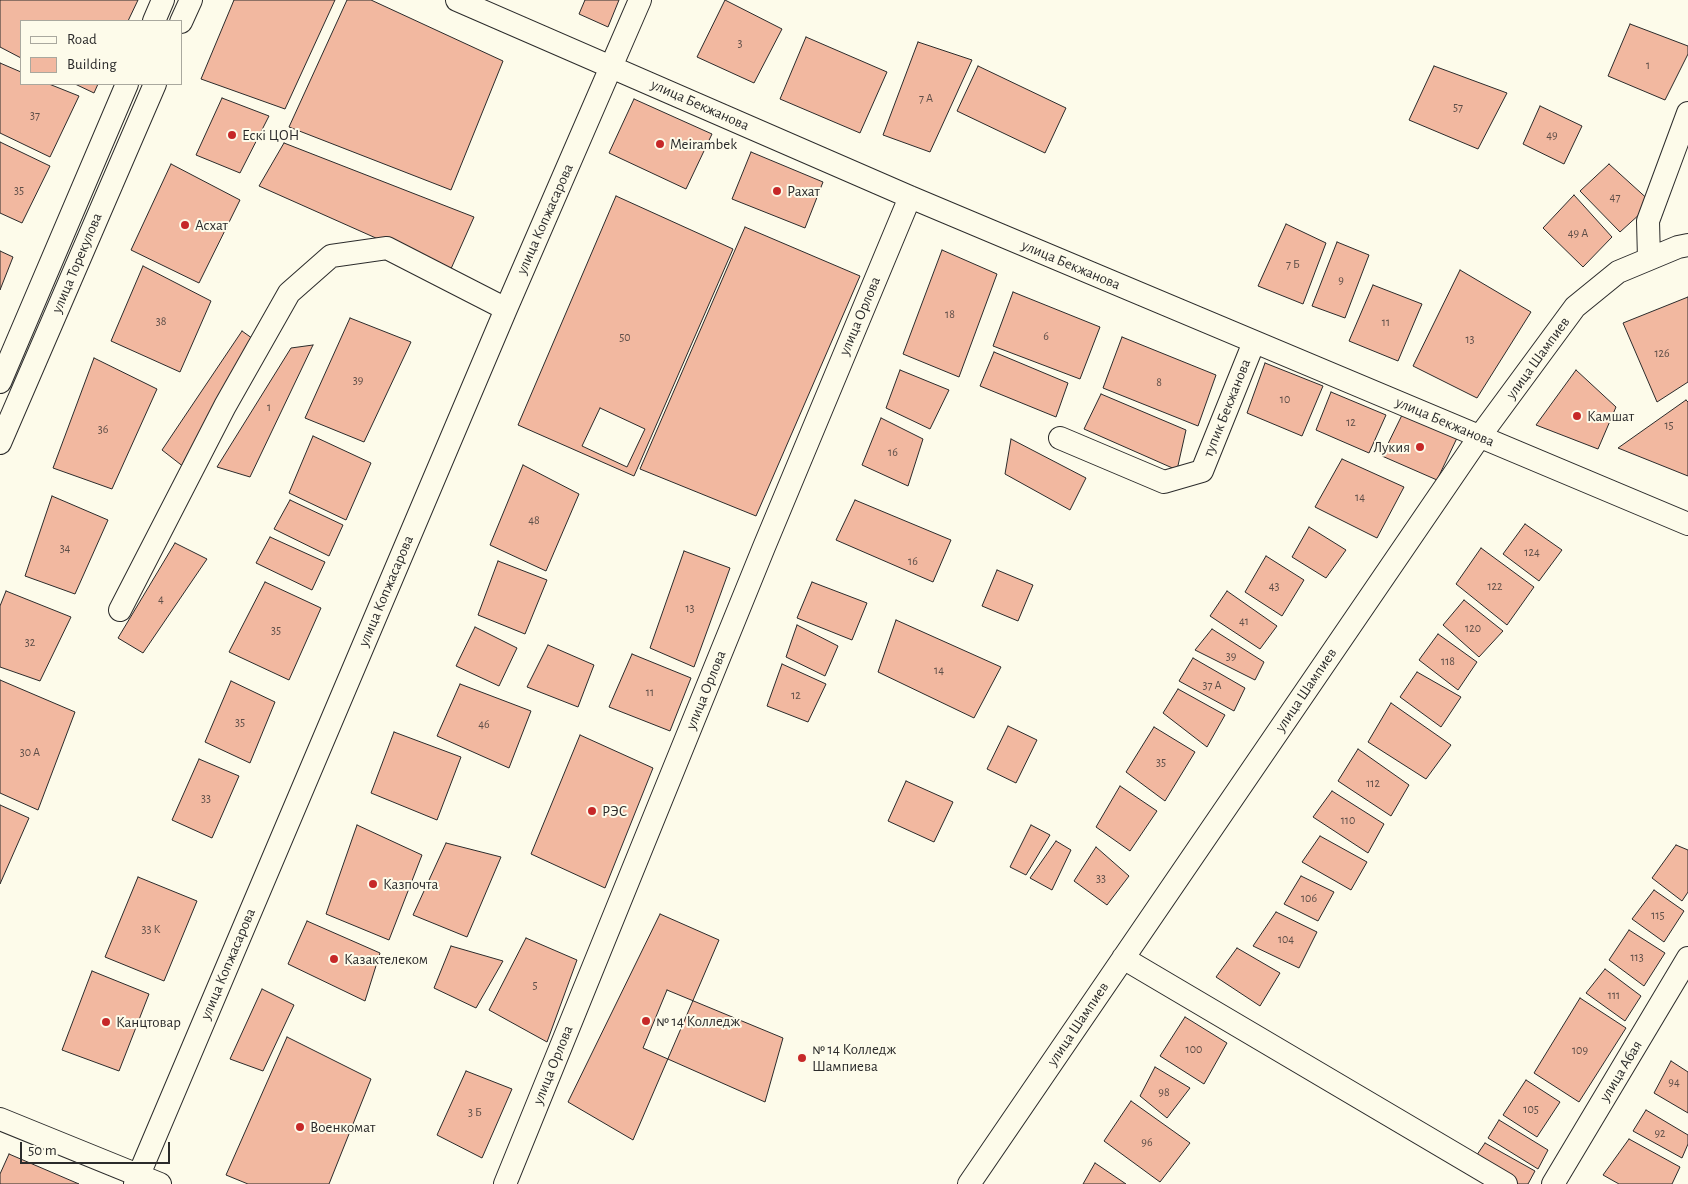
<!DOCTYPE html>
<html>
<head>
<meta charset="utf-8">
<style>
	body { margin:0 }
	#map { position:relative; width:1688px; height:1184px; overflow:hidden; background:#fdfbea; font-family:"Alegreya Sans",sans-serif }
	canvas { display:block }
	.legend { position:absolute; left:20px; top:20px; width:162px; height:65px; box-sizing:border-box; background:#fdfbea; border:1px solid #a9a89e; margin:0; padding:6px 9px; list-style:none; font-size:15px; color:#2b2b2b }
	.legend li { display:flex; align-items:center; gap:10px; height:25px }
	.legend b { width:25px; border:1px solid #a9a89e }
	.scale { position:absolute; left:20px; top:1142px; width:150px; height:22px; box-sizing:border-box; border:2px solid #2b2b2b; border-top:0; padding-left:6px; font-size:15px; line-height:18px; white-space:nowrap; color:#2b2b2b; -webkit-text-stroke:4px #fdfbea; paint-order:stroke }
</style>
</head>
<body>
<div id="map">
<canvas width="1688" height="1184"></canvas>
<ul class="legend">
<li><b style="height:6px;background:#fdfbea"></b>Road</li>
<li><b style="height:14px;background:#f2b8a0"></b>Building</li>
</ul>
<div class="scale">50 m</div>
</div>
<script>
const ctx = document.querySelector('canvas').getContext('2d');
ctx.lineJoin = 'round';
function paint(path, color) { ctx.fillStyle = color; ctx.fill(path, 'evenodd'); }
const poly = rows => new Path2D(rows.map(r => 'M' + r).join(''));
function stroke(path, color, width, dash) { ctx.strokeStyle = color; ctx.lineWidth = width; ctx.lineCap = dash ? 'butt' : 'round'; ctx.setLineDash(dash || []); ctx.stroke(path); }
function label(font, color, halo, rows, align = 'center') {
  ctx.font = font + ' "Alegreya Sans",sans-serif'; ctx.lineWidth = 4; ctx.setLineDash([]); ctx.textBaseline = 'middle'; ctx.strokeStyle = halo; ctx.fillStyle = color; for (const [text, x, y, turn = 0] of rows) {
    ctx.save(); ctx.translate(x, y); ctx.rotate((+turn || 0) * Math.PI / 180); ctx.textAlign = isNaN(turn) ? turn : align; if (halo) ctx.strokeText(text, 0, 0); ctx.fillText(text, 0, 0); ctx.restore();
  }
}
const building = poly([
	[0,0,138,0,128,21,21,21,21,58,0,47,0,0],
	[234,0,335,0,285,109,201,79,234,0],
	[347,0,371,0,503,61,451,190,289,127,347,0],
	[585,0,619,0,608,27,579,14,585,0],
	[725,0,782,29,754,83,697,57,725,0],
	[1630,24,1688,46,1688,54,1665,100,1608,76,1630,24],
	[806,37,887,72,860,133,780,99,806,37],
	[918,42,972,60,930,152,883,135,918,42],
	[0,63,21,72,21,84,49,84,79,96,50,157,0,133,0,63],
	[978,66,1066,108,1045,153,957,111,978,66],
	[1434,66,1507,93,1478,149,1409,120,1434,66],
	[75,84,98,84,94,93,75,84],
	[222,98,269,116,240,173,196,155,222,98],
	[634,99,712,134,686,189,609,153,634,99],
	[1540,106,1582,126,1564,164,1523,144,1540,106],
	[0,142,50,166,22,223,0,213,0,142],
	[284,143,474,217,450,271,259,186,284,143],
	[751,152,823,182,805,228,732,199,751,152],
	[171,164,240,200,199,283,131,250,171,164],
	[1609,164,1652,203,1620,232,1580,191,1609,164],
	[1574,195,1612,237,1583,267,1543,228,1574,195],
	[616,196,733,249,634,476,518,425,616,196],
	[1286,224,1326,243,1303,304,1258,286,1286,224],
	[745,227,860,276,756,516,640,469,745,227],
	[1337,242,1369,255,1345,318,1312,306,1337,242],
	[942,250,997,274,959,377,903,354,942,250],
	[0,251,13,257,0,290,0,251],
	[143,266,211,301,180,372,111,341,143,266],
	[1460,270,1531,312,1477,398,1413,366,1460,270],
	[1373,285,1422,304,1398,361,1349,341,1373,285],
	[1013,292,1100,327,1080,379,993,346,1013,292],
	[1688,297,1688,382,1657,402,1623,323,1688,297],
	[350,318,411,342,364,442,305,418,350,318],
	[242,331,263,346,189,471,162,450,242,331],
	[1122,337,1216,375,1198,426,1103,388,1122,337],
	[313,345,250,477,217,467,291,348,313,345],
	[994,352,1068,383,1056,417,980,386,994,352],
	[94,358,157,389,112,489,53,468,94,358],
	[1265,363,1323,386,1302,436,1247,413,1265,363],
	[900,370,949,390,930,429,886,408,900,370],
	[1576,370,1616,407,1598,449,1536,425,1576,370],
	[1331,392,1386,415,1369,453,1316,430,1331,392],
	[1101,394,1186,430,1177,470,1084,429,1101,394],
	[1686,400,1688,402,1688,476,1618,448,1686,400],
	[600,408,645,429,627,467,582,446,600,408],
	[1403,413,1457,438,1437,480,1382,456,1403,413],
	[881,418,923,439,908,486,862,465,881,418],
	[313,436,371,463,346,520,289,493,313,436],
	[1011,439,1086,478,1070,510,1005,474,1011,439],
	[1342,459,1404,487,1377,538,1315,507,1342,459],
	[523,465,579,494,546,571,490,545,523,465],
	[52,496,108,520,75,594,25,576,52,496],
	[290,500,343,525,329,556,274,529,290,500],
	[855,500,951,540,933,582,836,540,855,500],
	[1525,524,1562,550,1539,581,1503,554,1525,524],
	[1309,527,1346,550,1326,578,1292,557,1309,527],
	[270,537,325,562,312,590,256,563,270,537],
	[175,543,207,559,143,653,118,638,175,543],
	[1481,548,1534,587,1507,625,1456,584,1481,548],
	[684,551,730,568,694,667,650,648,684,551],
	[1266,556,1304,580,1282,616,1245,592,1266,556],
	[498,561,547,580,525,634,478,615,498,561],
	[997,570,1033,585,1018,621,982,606,997,570],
	[265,582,321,608,289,680,229,652,265,582],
	[812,582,867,603,852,640,797,618,812,582],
	[6,591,71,617,40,681,0,667,0,606,6,591],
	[1227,591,1277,626,1260,649,1210,616,1227,591],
	[1464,600,1503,631,1479,657,1443,625,1464,600],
	[896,620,1001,667,974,718,878,672,896,620],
	[797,625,838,646,825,676,786,657,797,625],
	[475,627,517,648,499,686,456,666,475,627],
	[1212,629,1264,662,1255,680,1195,650,1212,629],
	[1438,634,1477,662,1458,690,1419,660,1438,634],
	[548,645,594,665,578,707,527,687,548,645],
	[632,654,691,678,670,731,609,707,632,654],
	[1193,658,1245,688,1234,711,1179,681,1193,658],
	[782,664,826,684,808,722,767,706,782,664],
	[1417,672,1461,697,1441,727,1400,697,1417,672],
	[0,680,75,712,38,810,0,793,0,680],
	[231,681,275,702,250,763,205,742,231,681],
	[460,684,531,711,509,768,437,736,460,684],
	[1178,689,1225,715,1207,747,1163,713,1178,689],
	[1391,703,1451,745,1426,779,1368,742,1391,703],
	[1008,726,1037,740,1016,783,987,769,1008,726],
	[1154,727,1195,752,1165,801,1126,772,1154,727],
	[394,732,461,757,437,820,371,793,394,732],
	[580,735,653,768,605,888,531,854,580,735],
	[1358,749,1409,785,1391,816,1338,781,1358,749],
	[199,759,239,776,212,838,172,820,199,759],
	[906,781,953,802,934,842,888,821,906,781],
	[1120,786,1157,811,1130,851,1096,827,1120,786],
	[1332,791,1384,824,1368,853,1313,817,1332,791],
	[0,805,29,818,0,884,0,805],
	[357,825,422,855,389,940,326,914,357,825],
	[1031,825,1050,835,1026,875,1010,867,1031,825],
	[1320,836,1367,862,1351,890,1302,862,1320,836],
	[1056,841,1071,850,1052,890,1030,878,1056,841],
	[446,843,501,857,467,937,413,915,446,843],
	[1676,845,1688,850,1688,892,1682,901,1652,878,1676,845],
	[1096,847,1129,876,1107,905,1074,881,1096,847],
	[1301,876,1334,892,1318,921,1284,904,1301,876],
	[138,877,197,901,164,981,105,957,138,877],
	[1654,890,1684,911,1664,942,1632,919,1654,890],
	[1276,912,1317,932,1299,968,1253,946,1276,912],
	[660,914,719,940,633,1140,568,1102,660,914],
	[307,921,380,953,365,1001,288,964,307,921],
	[1629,930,1665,953,1644,986,1609,960,1629,930],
	[526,938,577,960,547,1042,489,1010,526,938],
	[451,946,503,961,476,1008,434,988,451,946],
	[1237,948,1280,973,1260,1006,1216,977,1237,948],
	[1605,969,1641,996,1625,1021,1586,993,1605,969],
	[92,971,149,994,119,1071,62,1050,92,971],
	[262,989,294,1005,263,1071,230,1059,262,989],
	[667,990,783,1038,765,1102,643,1048,667,990],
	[1580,998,1626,1028,1579,1102,1534,1073,1580,998],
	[1185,1017,1227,1043,1204,1084,1160,1056,1185,1017],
	[287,1037,371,1079,329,1184,248,1184,226,1175,287,1037],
	[1671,1061,1688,1072,1688,1113,1654,1093,1671,1061],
	[1155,1067,1190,1088,1167,1118,1140,1096,1155,1067],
	[466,1071,512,1089,482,1158,437,1135,466,1071],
	[1526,1080,1560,1102,1537,1137,1503,1115,1526,1080],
	[1131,1101,1190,1143,1160,1182,1104,1141,1131,1101],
	[1646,1110,1688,1135,1688,1144,1682,1158,1633,1131,1646,1110],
	[1499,1120,1548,1150,1538,1169,1488,1138,1499,1120],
	[1629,1139,1680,1167,1672,1184,1619,1184,1603,1175,1629,1139],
	[1485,1143,1535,1171,1528,1184,1508,1184,1472,1162,1485,1143],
	[9,1154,79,1184,0,1184,0,1174,9,1154],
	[1095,1163,1126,1184,1083,1184,1095,1163]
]);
paint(building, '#f2b8a0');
stroke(building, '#2b2b2b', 1);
const minor = poly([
	[457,0,910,197,1688,524],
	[154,21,163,0],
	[181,22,191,0],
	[1649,259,1648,221,1688,113],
	[0,382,127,84],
	[1060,438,1164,482,1202,471,1254,342],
	[0,443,155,84],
	[120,610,225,406,289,293,331,256,387,248,506,309],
	[1123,958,1506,1184],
	[0,1119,160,1184],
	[135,1184,506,309,640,0],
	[505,1184,764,547,910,197],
	[969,1184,1480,436,1575,307,1618,272,1678,247,1688,245],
	[1553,1184,1688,958]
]);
stroke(minor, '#2b2b2b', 24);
stroke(minor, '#fdfbea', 22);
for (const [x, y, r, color] of [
	[232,135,5,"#c62828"],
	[660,144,5,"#c62828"],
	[777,191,5,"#c62828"],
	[185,225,5,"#c62828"],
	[1577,416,5,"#c62828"],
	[1420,447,5,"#c62828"],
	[592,811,5,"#c62828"],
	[373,884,5,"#c62828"],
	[334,959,5,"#c62828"],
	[646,1021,5,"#c62828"],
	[106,1022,5,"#c62828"],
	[802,1058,5,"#c62828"],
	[300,1127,5,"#c62828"]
]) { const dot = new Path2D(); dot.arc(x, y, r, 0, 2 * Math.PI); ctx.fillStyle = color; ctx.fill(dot); stroke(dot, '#fdfbea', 2); }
label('12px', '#5d4e48', null, [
	["3",740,43],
	["1",1648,65],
	["7 А",926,98],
	["57",1458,107],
	["37",35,115],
	["49",1552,135],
	["35",19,190],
	["47",1615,197],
	["49 А",1578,233],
	["7 Б",1293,264],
	["9",1341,280],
	["18",950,314],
	["38",161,321],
	["11",1386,322],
	["6",1046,336],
	["50",625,337],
	["13",1470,339],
	["126",1662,353],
	["39",358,380],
	["8",1159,382],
	["10",1285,399],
	["1",269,407],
	["12",1351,422],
	["15",1669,425],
	["36",103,429],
	["16",893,452],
	["14",1360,497],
	["48",534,520],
	["34",65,548],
	["124",1532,552],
	["16",913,561],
	["43",1274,586],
	["122",1495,586],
	["4",161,599],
	["13",690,608],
	["41",1244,621],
	["120",1473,628],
	["35",276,630],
	["32",30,642],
	["39",1231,656],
	["118",1448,661],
	["14",939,670],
	["37 А",1212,685],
	["11",650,692],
	["12",796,695],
	["35",240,722],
	["46",484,724],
	["30 А",30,752],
	["35",1161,762],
	["112",1373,783],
	["33",206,798],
	["110",1348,820],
	["33",1101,878],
	["106",1309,898],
	["115",1658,915],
	["33 К",151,929],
	["104",1286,939],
	["113",1637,957],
	["5",535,985],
	["111",1614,995],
	["100",1194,1049],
	["109",1580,1050],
	["94",1674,1082],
	["98",1164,1092],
	["105",1531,1109],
	["3 Б",475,1112],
	["92",1660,1133],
	["96",1147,1142]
]);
label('15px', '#2b2b2b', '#fdfbea', [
	["улица Бекжанова",700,105,24],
	["улица Копжасарова",545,219,-66],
	["улица Торекулова",77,263,-67],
	["улица Бекжанова",1071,265,23],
	["улица Орлова",860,316,-67],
	["улица Шампиев",1538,358,-54],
	["тупик Бекжанова",1227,408,-68],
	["улица Бекжанова",1445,422,23],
	["улица Копжасарова",386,591,-67],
	["улица Орлова",706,690,-68],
	["улица Шампиев",1306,690,-56],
	["улица Копжасарова",228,964,-67],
	["улица Шампиев",1078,1024,-56],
	["улица Орлова",553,1065,-68],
	["улица Абая",1621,1071,-59]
]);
label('15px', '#2b2b2b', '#fdfbea', [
	["Ескі ЦОН",242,135],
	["Meirambek",670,144],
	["Рахат",787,191],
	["Асхат",195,225],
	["Камшат",1587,416],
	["Лукия",1410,447,"right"],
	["РЭС",602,811],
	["Казпочта",383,884],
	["Казактелеком",344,959],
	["№ 14 Колледж",656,1021],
	["Канцтовар",116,1022],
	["№ 14 Колледж",812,1049],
	["Шампиева",812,1066],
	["Военкомат",310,1127]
], 'left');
</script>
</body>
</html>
